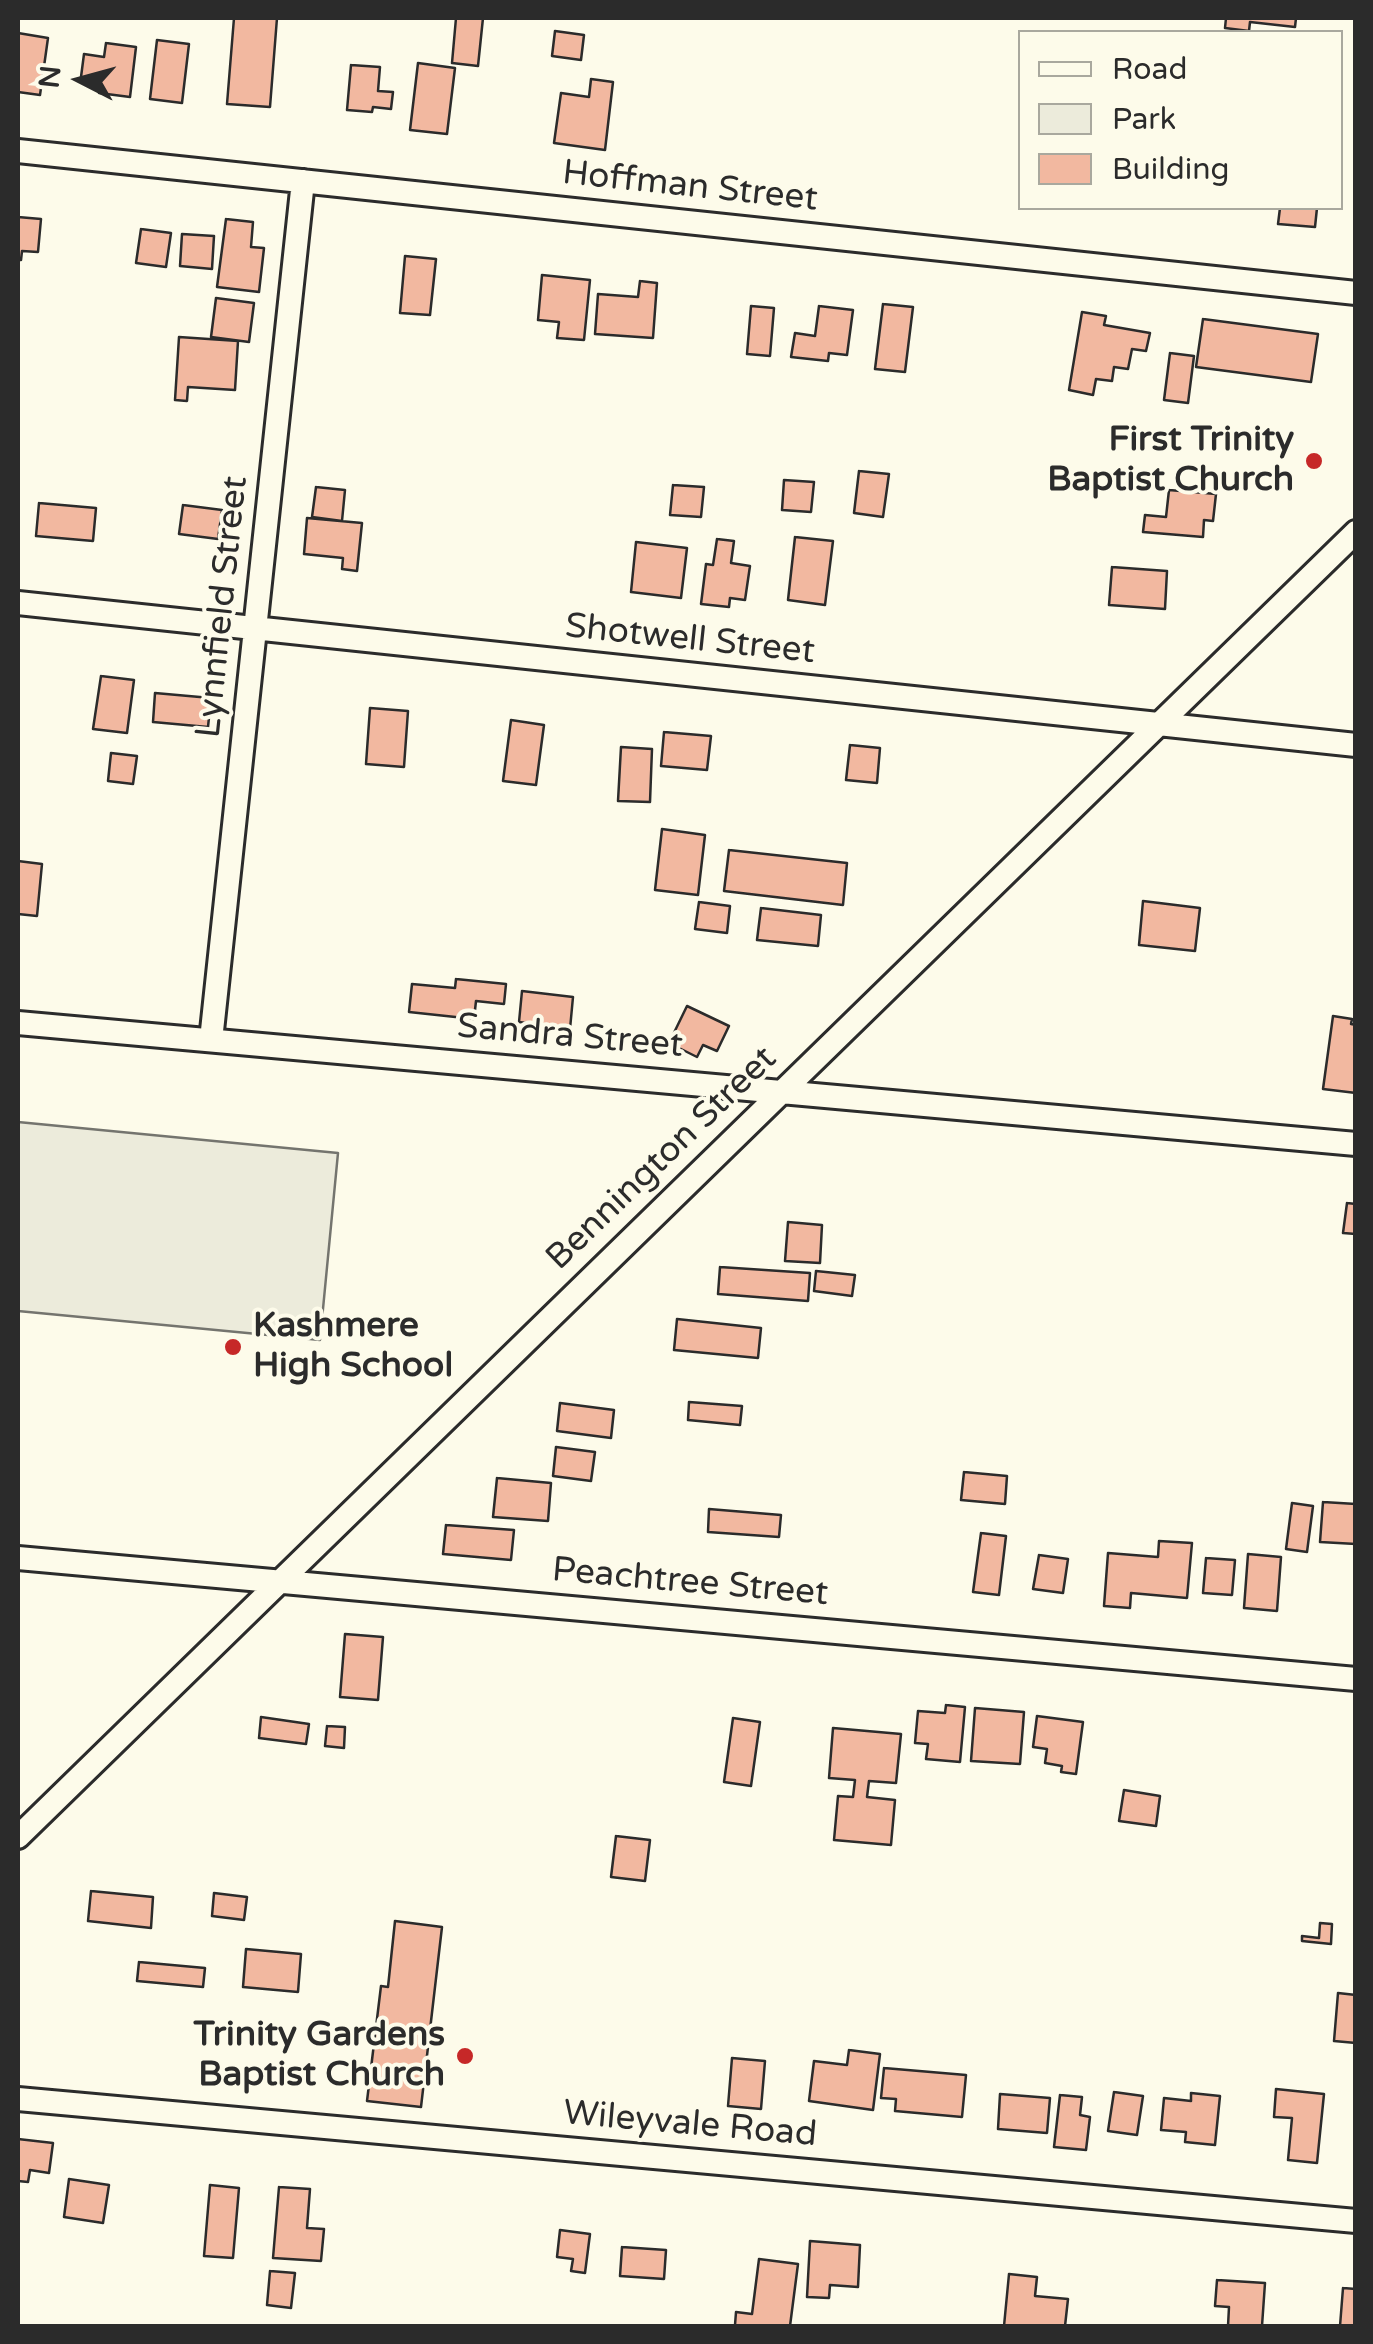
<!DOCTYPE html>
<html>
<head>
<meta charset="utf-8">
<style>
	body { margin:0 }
	#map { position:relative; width:1373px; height:2344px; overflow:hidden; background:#fdfbea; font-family:"Varela Round",sans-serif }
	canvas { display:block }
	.frame { position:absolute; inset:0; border:20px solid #2b2b2b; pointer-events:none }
	.legend { position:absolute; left:1018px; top:30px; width:325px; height:180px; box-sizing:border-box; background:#fdfbea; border:2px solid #a9a89e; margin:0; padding:12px 18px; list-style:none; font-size:30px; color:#2b2b2b }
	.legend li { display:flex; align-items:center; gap:20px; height:50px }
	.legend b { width:50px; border:2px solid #a9a89e }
	.north { position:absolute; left:30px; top:30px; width:100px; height:100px; -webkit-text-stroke:8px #fdfbea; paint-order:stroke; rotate:276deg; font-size:28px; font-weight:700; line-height:40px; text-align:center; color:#2b2b2b }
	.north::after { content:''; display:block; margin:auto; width:35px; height:45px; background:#2b2b2b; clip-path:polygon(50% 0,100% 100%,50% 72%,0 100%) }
</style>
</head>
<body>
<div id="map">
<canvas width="1373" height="2344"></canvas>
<div class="frame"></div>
<ul class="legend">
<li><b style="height:12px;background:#fdfbea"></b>Road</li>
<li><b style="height:28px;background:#ecebdb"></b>Park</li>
<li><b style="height:28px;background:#f2b8a0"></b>Building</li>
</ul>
<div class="north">N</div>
</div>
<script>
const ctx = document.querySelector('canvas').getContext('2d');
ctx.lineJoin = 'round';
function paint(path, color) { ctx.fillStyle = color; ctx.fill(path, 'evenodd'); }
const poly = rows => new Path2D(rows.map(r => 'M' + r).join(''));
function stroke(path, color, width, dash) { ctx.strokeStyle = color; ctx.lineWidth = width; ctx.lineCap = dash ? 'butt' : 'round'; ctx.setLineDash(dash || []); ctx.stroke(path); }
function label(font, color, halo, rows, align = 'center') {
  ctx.font = font + ' "Varela Round",sans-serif'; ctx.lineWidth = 8; ctx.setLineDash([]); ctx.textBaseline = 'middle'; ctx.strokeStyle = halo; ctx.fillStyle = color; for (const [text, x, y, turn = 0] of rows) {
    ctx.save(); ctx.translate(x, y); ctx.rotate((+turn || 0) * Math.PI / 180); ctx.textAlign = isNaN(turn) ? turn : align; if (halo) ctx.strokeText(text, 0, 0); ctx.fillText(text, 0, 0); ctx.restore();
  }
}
const green = poly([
	[18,1122,338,1153,320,1340,18,1311,18,1122]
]);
paint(green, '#ecebdb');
stroke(green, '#74746e', 2.5);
const building = poly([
	[234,18,277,18,270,107,227,104,234,18],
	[456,18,483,18,478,66,452,63,456,18],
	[1226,18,1296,18,1295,27,1250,22,1249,31,1225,28,1226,18],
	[555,31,584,35,581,60,552,56,555,31],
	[18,33,48,38,40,95,18,92,18,33],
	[157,40,189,44,182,103,150,99,157,40],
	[106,43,136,47,130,97,99,93,101,79,81,77,84,54,104,57,106,43],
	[418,63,455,68,447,134,410,130,418,63],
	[351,65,380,67,378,91,393,92,391,109,373,107,372,112,347,110,351,65],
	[591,79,613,82,605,150,554,143,561,93,589,97,591,79],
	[1280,208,1317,208,1315,227,1278,224,1280,208],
	[18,217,41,219,38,252,22,251,21,260,18,260,18,217],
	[226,219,253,222,251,247,264,248,259,292,217,287,226,219],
	[141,229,171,233,166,267,136,263,141,229],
	[182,234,214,236,212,269,180,266,182,234],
	[405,256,436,259,430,315,400,313,405,256],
	[542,275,590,280,584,340,557,338,559,322,538,320,542,275],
	[640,281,657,283,653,338,595,334,598,294,638,297,640,281],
	[216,298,254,303,249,342,211,337,216,298],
	[883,304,913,307,905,372,875,369,883,304],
	[751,306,774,308,770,356,747,354,751,306],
	[819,306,853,310,847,355,829,353,828,361,791,357,795,333,815,336,819,306],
	[1082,312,1106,316,1104,325,1150,333,1146,351,1132,349,1128,369,1114,367,1112,381,1096,379,1093,395,1069,390,1082,312],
	[1203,319,1318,334,1311,382,1196,367,1203,319],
	[179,337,238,341,235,390,188,387,187,401,175,400,179,337],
	[1170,353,1194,356,1188,403,1164,400,1170,353],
	[859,471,889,474,883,517,854,513,859,471],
	[784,480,814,482,811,512,782,510,784,480],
	[673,485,704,487,701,517,670,515,673,485],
	[316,487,345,490,342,521,312,517,316,487],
	[1169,490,1216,494,1213,521,1204,520,1203,537,1143,532,1145,515,1166,517,1169,490],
	[39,503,96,508,93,541,36,536,39,503],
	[183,505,222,510,218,539,179,534,183,505],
	[307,518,362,523,357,571,342,569,343,558,304,554,307,518],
	[795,537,833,541,825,605,788,600,795,537],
	[717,539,734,541,731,563,750,566,745,600,730,598,729,607,701,604,706,564,713,565,717,539],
	[636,542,687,548,681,598,631,592,636,542],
	[1112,567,1167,571,1165,609,1109,605,1112,567],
	[101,676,134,680,127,733,93,729,101,676],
	[155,693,211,698,208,727,153,722,155,693],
	[370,708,408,711,404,767,366,764,370,708],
	[511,720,544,725,536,785,503,781,511,720],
	[664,732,711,736,707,770,661,766,664,732],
	[850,745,880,748,877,783,846,780,850,745],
	[621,747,652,749,650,802,618,801,621,747],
	[111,753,137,756,133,784,108,781,111,753],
	[662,829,705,835,698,895,655,890,662,829],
	[729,850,847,863,843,905,724,891,729,850],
	[18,861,42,864,37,916,18,914,18,861],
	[1143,901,1200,908,1195,951,1139,945,1143,901],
	[699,902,730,906,727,933,695,929,699,902],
	[761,908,821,915,818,946,757,940,761,908],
	[456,979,506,984,504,1004,476,1001,474,1019,409,1012,412,984,455,988,456,979],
	[522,991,573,997,570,1029,519,1022,522,991],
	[687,1006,729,1026,717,1051,703,1045,697,1057,669,1043,687,1006],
	[1333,1016,1352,1019,1351,1024,1356,1025,1356,1093,1323,1089,1333,1016],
	[1347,1203,1356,1204,1356,1234,1343,1233,1347,1203],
	[788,1222,822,1225,820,1263,785,1261,788,1222],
	[720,1267,810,1273,808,1301,718,1294,720,1267],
	[816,1271,855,1275,852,1296,814,1291,816,1271],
	[677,1319,761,1328,758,1358,674,1350,677,1319],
	[689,1402,742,1406,740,1425,688,1420,689,1402],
	[560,1403,614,1410,611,1438,557,1431,560,1403],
	[556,1447,595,1452,591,1481,553,1476,556,1447],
	[964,1472,1007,1476,1005,1504,961,1500,964,1472],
	[497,1478,551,1483,548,1521,493,1517,497,1478],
	[1323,1502,1356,1504,1356,1544,1320,1542,1323,1502],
	[1292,1503,1313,1506,1307,1552,1286,1549,1292,1503],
	[709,1509,781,1515,779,1537,708,1532,709,1509],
	[446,1525,514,1530,511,1560,443,1554,446,1525],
	[981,1533,1006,1536,999,1595,973,1592,981,1533],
	[1159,1541,1192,1543,1187,1598,1131,1593,1130,1608,1104,1606,1108,1553,1158,1557,1159,1541],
	[1248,1554,1281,1557,1277,1611,1244,1608,1248,1554],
	[1039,1555,1068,1559,1063,1593,1033,1589,1039,1555],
	[1206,1558,1235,1560,1232,1595,1203,1593,1206,1558],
	[345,1634,383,1637,378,1700,340,1697,345,1634],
	[946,1705,965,1707,960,1762,926,1759,928,1744,915,1743,918,1711,945,1713,946,1705],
	[975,1708,1024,1712,1020,1764,971,1761,975,1708],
	[1037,1716,1083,1722,1076,1774,1061,1772,1062,1766,1045,1763,1047,1749,1033,1747,1037,1716],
	[261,1717,309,1724,306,1744,259,1738,261,1717],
	[733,1718,760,1722,751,1786,724,1782,733,1718],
	[327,1726,345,1727,344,1748,325,1746,327,1726],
	[833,1728,901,1734,896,1783,869,1781,867,1797,895,1800,891,1845,834,1840,838,1796,853,1797,855,1780,829,1778,833,1728],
	[1124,1790,1160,1796,1156,1826,1119,1821,1124,1790],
	[616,1836,650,1840,645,1881,611,1877,616,1836],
	[91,1891,153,1897,151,1928,88,1921,91,1891],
	[214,1893,247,1897,244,1920,212,1916,214,1893],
	[395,1921,442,1927,421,2107,367,2101,381,1986,388,1987,395,1921],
	[1320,1923,1332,1924,1331,1944,1302,1941,1302,1936,1319,1938,1320,1923],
	[246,1949,301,1954,298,1992,243,1987,246,1949],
	[139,1962,205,1968,203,1987,137,1981,139,1962],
	[1338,1993,1356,1995,1356,2043,1334,2041,1338,1993],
	[849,2050,880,2054,873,2110,809,2101,814,2061,847,2065,849,2050],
	[732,2058,765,2061,761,2109,728,2106,732,2058],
	[884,2068,966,2075,962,2117,895,2111,896,2099,881,2098,884,2068],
	[1276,2089,1324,2094,1317,2163,1288,2160,1292,2118,1274,2117,1276,2089],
	[1114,2092,1143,2096,1137,2135,1108,2131,1114,2092],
	[1191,2093,1220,2096,1215,2145,1185,2142,1186,2132,1161,2130,1164,2098,1191,2101,1191,2093],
	[1000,2094,1050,2098,1047,2133,998,2129,1000,2094],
	[1060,2095,1082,2097,1080,2115,1090,2117,1086,2150,1054,2147,1060,2095],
	[18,2139,53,2143,49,2173,30,2170,28,2182,18,2181,18,2139],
	[69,2179,109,2185,103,2223,64,2217,69,2179],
	[210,2185,239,2188,233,2258,204,2256,210,2185],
	[279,2187,310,2189,307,2228,324,2229,321,2261,273,2258,279,2187],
	[560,2230,590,2234,585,2273,571,2271,573,2259,557,2257,560,2230],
	[810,2241,860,2245,858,2287,830,2285,829,2298,807,2297,810,2241],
	[622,2247,666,2250,664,2279,620,2276,622,2247],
	[759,2259,798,2264,790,2326,735,2325,736,2312,752,2314,759,2259],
	[270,2271,295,2273,291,2308,267,2305,270,2271],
	[1009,2274,1037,2277,1035,2296,1068,2299,1065,2326,1004,2326,1009,2274],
	[1217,2280,1265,2283,1262,2326,1228,2326,1229,2307,1215,2306,1217,2280],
	[1343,2288,1356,2289,1356,2326,1340,2326,1343,2288]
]);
paint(building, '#f2b8a0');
stroke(building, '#2b2b2b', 2.5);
const street = poly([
	[18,151,1356,293],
	[18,603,1356,745],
	[18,1023,1356,1144],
	[211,1040,303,181],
	[18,1558,1356,1679],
	[18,1837,1356,532],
	[18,2099,1356,2221]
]);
stroke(street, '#2b2b2b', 28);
stroke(street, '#fdfbea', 22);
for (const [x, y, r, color] of [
	[1314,461,10,"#c62828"],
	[233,1347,10,"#c62828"],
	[465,2056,10,"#c62828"]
]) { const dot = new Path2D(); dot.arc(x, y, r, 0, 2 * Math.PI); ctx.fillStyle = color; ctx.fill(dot); stroke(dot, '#fdfbea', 4); }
label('35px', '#2b2b2b', '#fdfbea', [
	["Hoffman Street",690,187,6],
	["Lynnfield Street",223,607,-84],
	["Shotwell Street",690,640,6],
	["Sandra Street",570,1037,5],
	["Bennington Street",662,1159,-44],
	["Peachtree Street",690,1583,5],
	["Wileyvale Road",690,2125,5]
]);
label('bold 35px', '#2b2b2b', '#fdfbea', [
	["First Trinity",1294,441],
	["Baptist Church",1294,481],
	["Kashmere",253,1327,"left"],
	["High School",253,1367,"left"],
	["Trinity Gardens",445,2036],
	["Baptist Church",445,2076]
], 'right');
</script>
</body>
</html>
